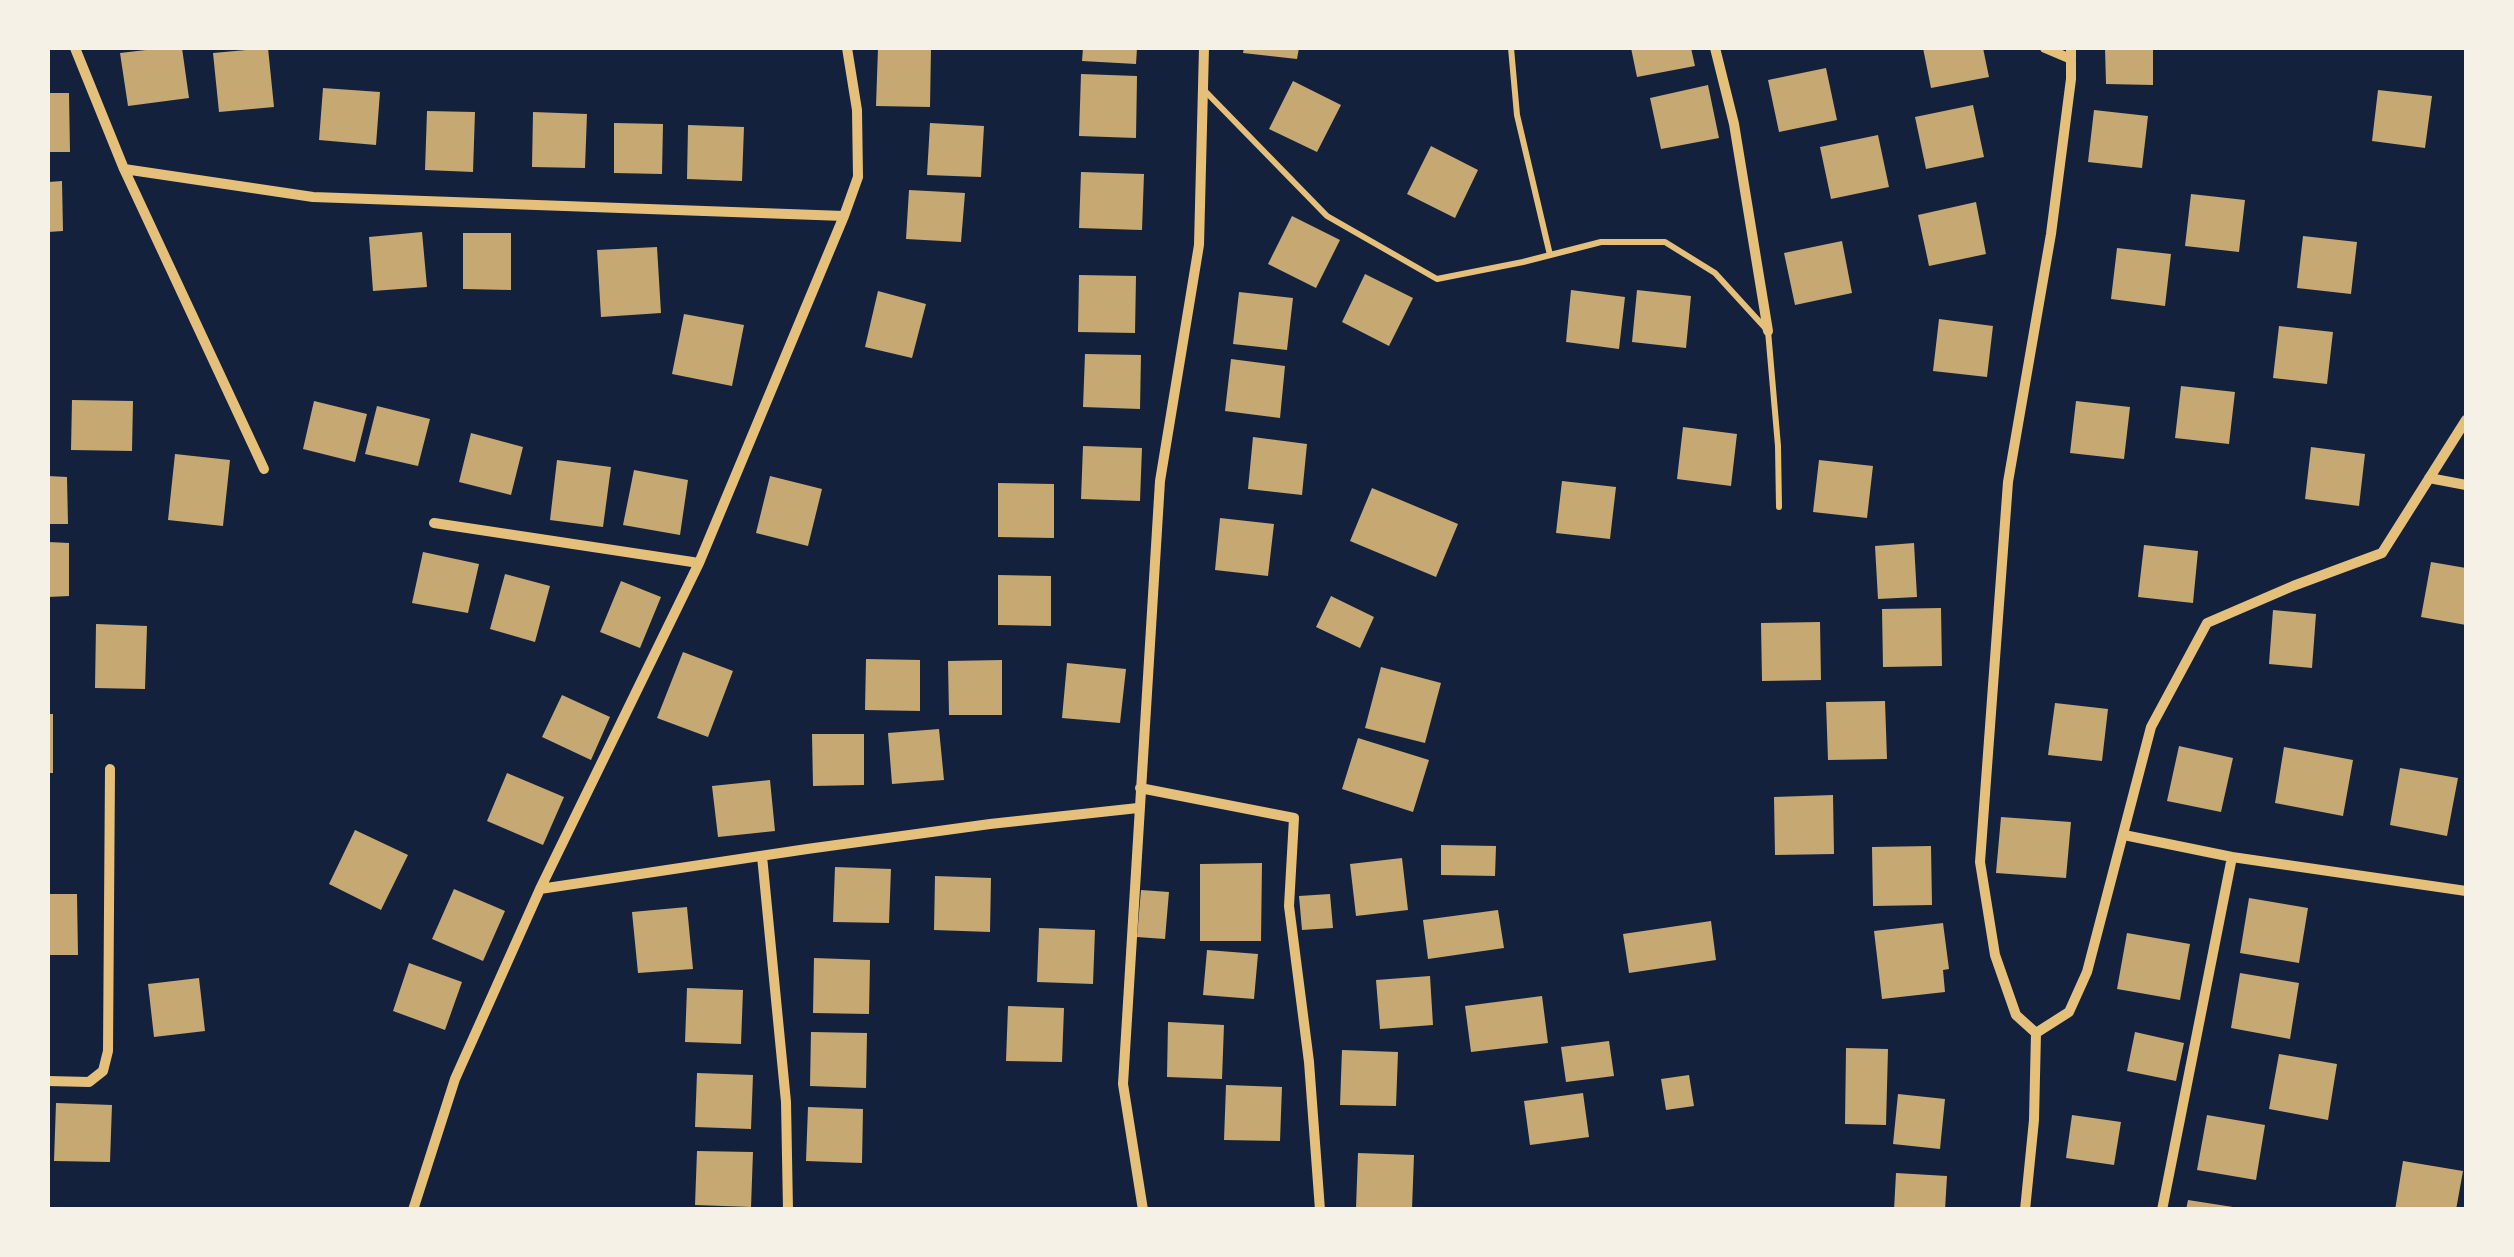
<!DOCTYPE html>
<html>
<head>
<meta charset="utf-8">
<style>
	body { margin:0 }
	#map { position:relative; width:2514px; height:1257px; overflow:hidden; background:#14213d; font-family:"Golos Text",sans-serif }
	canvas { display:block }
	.frame { position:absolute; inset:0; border:50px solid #f6f1e7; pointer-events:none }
</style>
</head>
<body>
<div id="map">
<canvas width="2514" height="1257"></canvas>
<div class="frame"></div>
</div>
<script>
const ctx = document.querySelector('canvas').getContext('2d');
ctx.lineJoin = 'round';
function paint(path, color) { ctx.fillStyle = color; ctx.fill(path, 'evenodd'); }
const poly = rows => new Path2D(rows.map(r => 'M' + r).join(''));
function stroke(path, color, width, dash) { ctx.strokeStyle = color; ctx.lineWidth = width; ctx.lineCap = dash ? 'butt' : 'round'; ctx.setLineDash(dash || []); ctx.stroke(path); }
paint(poly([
	[163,48,182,48,189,98,128,106,120,53],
	[268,48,274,107,219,112,213,53],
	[878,48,931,48,930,107,876,106],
	[1083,48,1137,48,1136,64,1082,61],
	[1244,48,1299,48,1297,59,1243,53],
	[1631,48,1691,48,1695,66,1637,77],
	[1923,48,1983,48,1989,77,1931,88],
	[2105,48,2153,48,2153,85,2106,84],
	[1826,68,1837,120,1779,132,1768,80],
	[1081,74,1137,76,1136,138,1079,136],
	[1293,81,1341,105,1317,152,1269,129],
	[1708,85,1719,138,1661,149,1650,98],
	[323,88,380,92,376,145,319,140],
	[2378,90,2432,96,2425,148,2372,141],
	[48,93,69,93,70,152,48,152],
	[1973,105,1984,157,1926,169,1915,117],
	[2094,110,2148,116,2142,168,2088,162],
	[427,111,475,112,473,172,425,170],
	[533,112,587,114,585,168,532,167],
	[614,123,663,124,662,174,614,173],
	[930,123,984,126,981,177,927,175],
	[688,125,744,127,742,181,687,179],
	[1878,135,1889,187,1831,199,1820,147],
	[1431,146,1478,170,1455,218,1407,194],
	[1081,172,1144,174,1142,230,1079,228],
	[62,181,63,231,48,232,48,182],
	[909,190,965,193,961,242,906,239],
	[2191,194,2245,200,2239,252,2185,246],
	[1976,202,1986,254,1929,266,1918,215],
	[1292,216,1340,240,1316,288,1268,264],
	[422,232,427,287,373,291,369,237],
	[463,233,511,233,511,290,463,289],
	[2303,236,2357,242,2351,294,2297,288],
	[1842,241,1852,293,1795,305,1784,253],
	[657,247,661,313,601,317,597,250],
	[2117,248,2171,254,2165,306,2111,299],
	[1365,274,1413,298,1389,346,1342,322],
	[1079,275,1136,276,1135,333,1078,332],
	[1571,290,1625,297,1619,349,1566,342],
	[1637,290,1691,296,1686,348,1632,342],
	[878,291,926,304,912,358,865,347],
	[1239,292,1293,298,1287,350,1233,344],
	[684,314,744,325,732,386,672,374],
	[1939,319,1993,326,1987,377,1933,371],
	[2279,326,2333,332,2327,384,2273,378],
	[1085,354,1141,355,1140,409,1083,407],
	[1231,359,1285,366,1280,418,1225,411],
	[2181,386,2235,392,2229,444,2175,438],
	[72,400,133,401,132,451,71,450],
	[314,401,367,414,355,462,303,449],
	[2076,401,2130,407,2124,459,2070,453],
	[377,406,430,419,418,466,365,454],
	[1683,427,1737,434,1731,486,1677,479],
	[471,433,523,447,511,495,459,482],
	[1253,437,1307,444,1302,495,1248,489],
	[1083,446,1142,448,1140,501,1081,499],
	[2311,447,2365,454,2359,506,2305,499],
	[175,454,230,460,223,526,168,520],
	[557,460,611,467,603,527,550,520],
	[1819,460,1873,466,1867,518,1813,512],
	[634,470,688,480,680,535,623,525],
	[48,476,67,477,68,524,48,524],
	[770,476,822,489,808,546,756,533],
	[1562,481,1616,487,1610,539,1556,533],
	[998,483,1054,484,1054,538,998,537],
	[1372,488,1458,524,1436,577,1350,541],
	[1220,518,1274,524,1268,576,1215,570],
	[48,542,69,543,69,596,48,597],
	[1914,543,1917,597,1878,599,1875,546],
	[2144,545,2198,551,2193,603,2138,597],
	[423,552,479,564,468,613,412,603],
	[2431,562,2466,568,2466,625,2421,617],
	[505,574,550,586,535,642,490,629],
	[998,575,1051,576,1051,626,998,625],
	[621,581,661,597,640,648,600,632],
	[1331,596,1374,617,1360,648,1316,627],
	[1941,608,1942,666,1883,667,1882,609],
	[2273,610,2316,614,2312,668,2269,664],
	[1820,622,1821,680,1762,681,1761,623],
	[96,624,147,626,145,689,95,688],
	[683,652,733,671,708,737,657,718],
	[866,659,920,660,920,711,865,710],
	[1002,660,1002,715,949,715,948,661],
	[1067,663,1126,669,1120,723,1062,718],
	[1381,667,1441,683,1425,743,1365,728],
	[562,695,610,717,591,760,542,737],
	[1885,701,1887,759,1828,760,1826,702],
	[2055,703,2108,709,2102,761,2048,755],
	[48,714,53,714,53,773,48,773],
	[939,729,944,780,892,784,888,733],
	[812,734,864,734,864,785,813,786],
	[1358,738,1429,760,1413,812,1342,789],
	[2179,746,2233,758,2221,812,2167,801],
	[2284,747,2353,760,2343,816,2275,803],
	[2400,768,2458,778,2447,836,2390,825],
	[507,773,564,797,543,845,487,821],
	[770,780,775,831,718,837,712,786],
	[1833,795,1834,854,1775,855,1774,797],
	[2001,817,2071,822,2066,878,1996,873],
	[355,830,408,855,381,910,329,884],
	[1441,845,1496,846,1495,876,1441,875],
	[1931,846,1932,905,1873,906,1872,847],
	[1402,858,1408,910,1356,916,1350,864],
	[1262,863,1261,941,1200,941,1200,864],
	[835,867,891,869,889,923,833,922],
	[935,876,991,878,990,932,934,930],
	[454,889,505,911,483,961,432,939],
	[1141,890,1169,892,1165,939,1137,937],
	[48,894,77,894,78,955,48,955],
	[1330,894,1333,928,1302,930,1299,896],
	[2249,898,2308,908,2299,963,2240,953],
	[687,907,693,969,638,973,632,912],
	[1498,910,1504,948,1428,959,1423,920],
	[1711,921,1716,960,1629,973,1623,934],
	[1943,923,1949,969,1943,970,1945,992,1882,999,1874,931],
	[1039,928,1095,930,1093,984,1037,982],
	[2127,933,2190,944,2180,1000,2117,989],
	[1207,950,1258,954,1254,999,1203,995],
	[814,958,870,960,869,1014,813,1013],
	[409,963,462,982,445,1030,393,1011],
	[2240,973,2299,983,2290,1039,2231,1028],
	[1430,976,1433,1025,1380,1029,1376,980],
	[199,978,205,1031,154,1037,148,984],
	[687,988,743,990,741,1044,685,1042],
	[1542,996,1548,1043,1471,1052,1465,1006],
	[1008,1006,1064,1008,1062,1062,1006,1061],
	[1168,1022,1224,1025,1222,1079,1167,1077],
	[811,1032,867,1033,866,1088,810,1086],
	[2135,1032,2184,1043,2176,1081,2127,1071],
	[1609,1041,1614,1076,1566,1082,1561,1047],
	[1846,1048,1888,1049,1886,1125,1845,1124],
	[1342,1050,1398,1052,1396,1106,1340,1105],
	[2279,1054,2337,1064,2328,1120,2269,1109],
	[697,1073,753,1075,751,1129,695,1127],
	[1689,1075,1694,1106,1666,1110,1661,1079],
	[1226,1085,1282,1087,1280,1141,1224,1140],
	[1583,1093,1589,1137,1530,1145,1524,1101],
	[1898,1094,1945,1099,1940,1149,1893,1144],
	[56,1103,112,1105,110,1162,54,1161],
	[808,1107,863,1109,862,1163,806,1161],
	[2072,1115,2121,1122,2114,1165,2066,1158],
	[2207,1115,2265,1125,2256,1180,2197,1170],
	[697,1151,753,1152,751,1207,695,1205],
	[1358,1153,1414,1155,1412,1209,1356,1208],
	[2403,1161,2463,1171,2456,1210,2395,1210],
	[1896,1173,1947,1176,1945,1210,1894,1210],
	[2188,1200,2233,1207,2233,1210,2186,1210]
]), '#c6a872');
stroke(poly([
	[1511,48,1517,115,1550,255],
	[1204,90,1327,216,1437,279,1523,262,1601,242,1665,242,1715,273,1768,331,1778,446,1779,507]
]), '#e5c07b', 6);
stroke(poly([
	[75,48,124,169,264,469],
	[1715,48,1734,124,1768,331],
	[2045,48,2071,59],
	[2071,48,2071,79,2051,234,2008,482,1980,862,1995,955,2016,1015,2036,1033,2069,1012,2087,972,2151,727,2207,623,2293,586,2382,553,2466,420],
	[124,169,313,197,844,216],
	[2429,478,2466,485],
	[434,523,699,563],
	[1140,788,1294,818,1289,906,1309,1062,1320,1210],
	[2124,835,2232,857,2466,891],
	[762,856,786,1102,788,1210],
	[540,889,807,849,990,824,1138,808],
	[48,1081,89,1082,103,1071,108,1051,110,769],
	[413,1210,455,1079,540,889,699,563,844,216,858,177,857,110,847,48],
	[1143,1210,1123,1084,1160,481,1199,245,1204,48],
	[2025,1210,2034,1120,2036,1033],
	[2162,1210,2232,857]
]), '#e5c07b', 10);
</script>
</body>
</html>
